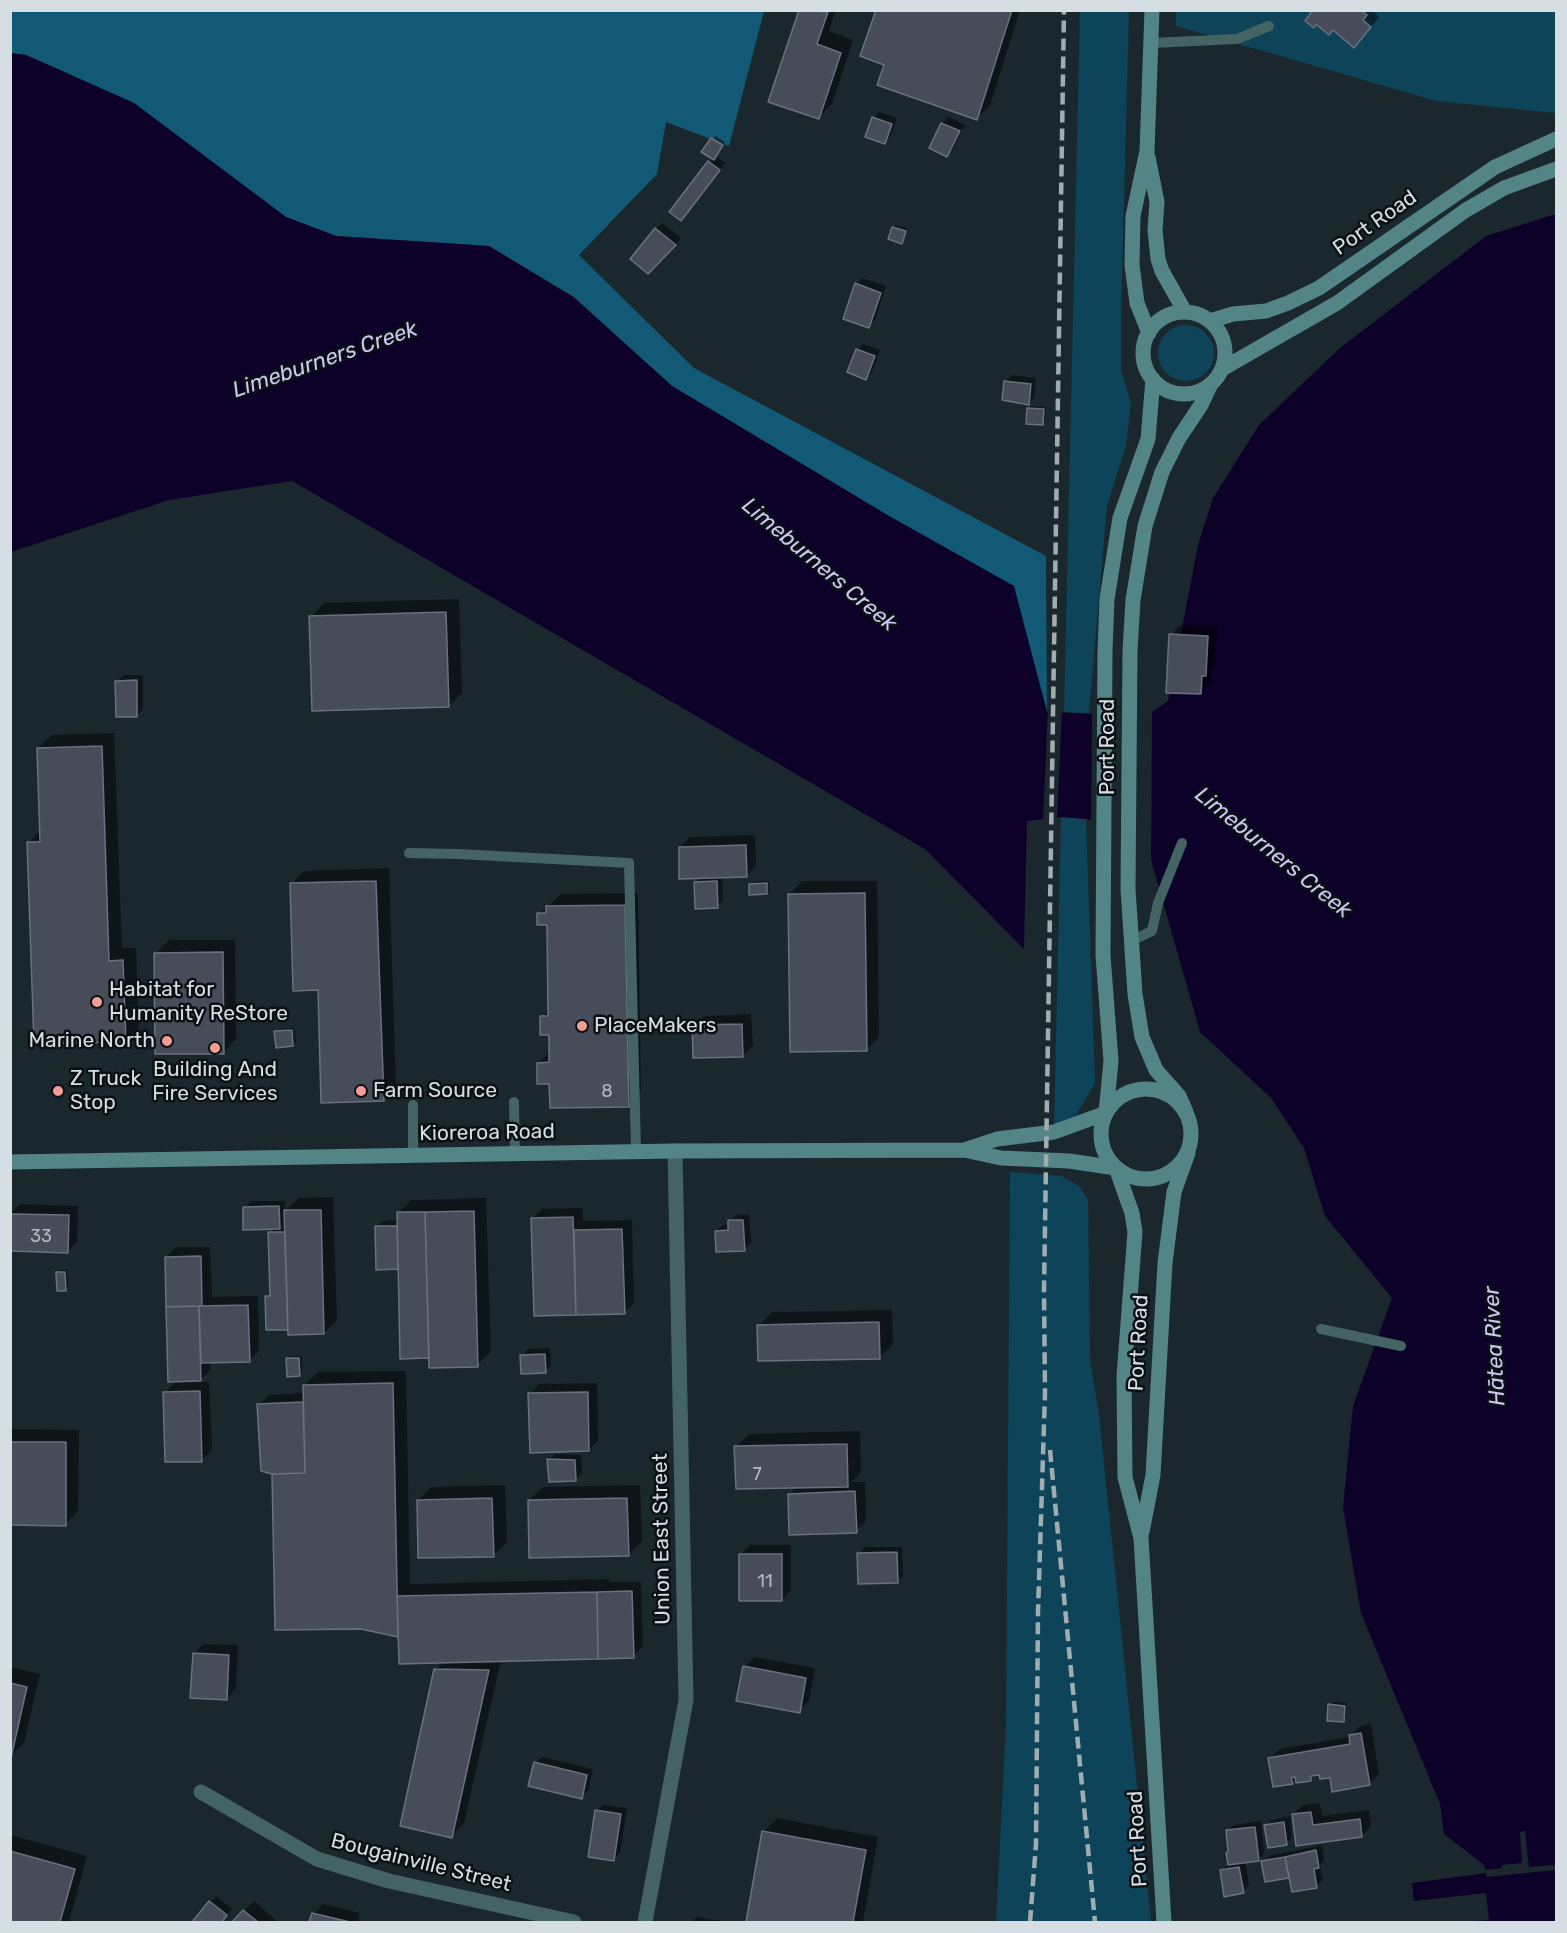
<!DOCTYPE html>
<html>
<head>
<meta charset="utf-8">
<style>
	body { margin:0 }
	#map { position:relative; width:1567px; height:1933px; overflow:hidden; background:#1a282e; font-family:Rubik,sans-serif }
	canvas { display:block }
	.frame { position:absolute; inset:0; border:12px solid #d5dee2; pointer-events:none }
</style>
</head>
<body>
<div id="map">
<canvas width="1567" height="1933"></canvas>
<div class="frame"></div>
</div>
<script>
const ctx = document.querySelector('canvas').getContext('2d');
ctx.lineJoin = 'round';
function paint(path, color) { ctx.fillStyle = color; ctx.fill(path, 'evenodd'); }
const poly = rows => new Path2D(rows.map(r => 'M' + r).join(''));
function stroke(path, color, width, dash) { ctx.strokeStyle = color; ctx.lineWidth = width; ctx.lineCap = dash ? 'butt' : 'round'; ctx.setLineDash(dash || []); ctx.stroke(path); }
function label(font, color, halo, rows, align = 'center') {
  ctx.font = font + ' Rubik,sans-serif'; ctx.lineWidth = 5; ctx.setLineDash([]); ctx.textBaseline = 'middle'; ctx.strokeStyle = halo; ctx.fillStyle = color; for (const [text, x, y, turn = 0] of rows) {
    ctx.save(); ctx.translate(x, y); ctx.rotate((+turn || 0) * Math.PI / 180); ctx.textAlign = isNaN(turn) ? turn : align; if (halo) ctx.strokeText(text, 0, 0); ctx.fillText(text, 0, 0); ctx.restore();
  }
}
paint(poly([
	[1176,10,1556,11,1556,111,1554,113,1437,101,1176,26],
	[1080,11,1129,11,1121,314,1121,370,1131,403,1126,446,1107,506,1089,713,1064,712],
	'1158 353a28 28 0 1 1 56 0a28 28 0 1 1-56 0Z',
	[1061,817,1086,819,1095,1083,1076,1115,1054,1128],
	[1010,1172,1062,1176,1079,1186,1088,1200,1090,1360,1099,1415,1151,1922,996,1922,1006,1724]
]), '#0e445a');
paint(poly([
	[10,11,764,11,729,146,666,122,657,174,579,255,694,368,1046,556,1047,712,1013,586,889,516,672,386,574,297,489,246,336,236,286,217,134,103,26,55,11,53]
]), '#115974');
paint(poly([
	[10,53,26,55,134,103,286,217,336,236,489,246,573,297,672,386,889,516,1014,586,1047,712,1146,716,1168,701,1198,545,1213,498,1259,425,1340,348,1486,236,1556,214,1556,1922,1477,1922,1475,1921,1489,1920,1486,1893,1414,1901,1412,1883,1486,1873,1484,1865,1444,1834,1440,1804,1361,1613,1343,1508,1353,1406,1392,1298,1325,1216,1304,1148,1271,1098,1200,1032,1144,835,1086,819,1061,817,1027,821,1024,949,925,849,292,481,169,500,11,552]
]), '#0e0129');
paint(poly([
	[1048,707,1049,709,1062,709,1057,821,1043,822],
	[1152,708,1151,871,1142,838,1091,823,1092,710,1146,713],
	[1525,1831,1529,1867,1556,1865,1556,1870,1487,1877,1485,1870,1502,1868,1502,1865,1522,1863,1520,1832]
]), '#1a282e');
paint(poly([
	[801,10,836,10,829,31,853,40,832,104,818,117],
	[878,10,1020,10,990,106,976,119,886,64],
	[1310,10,1372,10,1379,17,1364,36],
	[879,112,897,118,891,136,885,142,873,118],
	[949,117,965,125,953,149,947,155,931,148,942,123],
	[715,136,725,142,716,156,725,163,687,213,671,212,713,158,703,152],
	[662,223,681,238,662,259,656,229],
	[896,225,908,229,901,242,893,228],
	[862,278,886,286,875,320,868,326,856,284],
	[863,344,880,350,872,372,866,378,857,350],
	[1012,375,1036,378,1034,397,1028,404,1006,381],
	[1031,406,1046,407,1045,421,1042,424,1029,409],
	[459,599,462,693,449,706,311,617,324,603],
	[1180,625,1217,627,1215,665,1211,669,1211,683,1201,693,1171,635],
	[123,675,143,675,143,709,137,715,117,681],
	[114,733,122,948,136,948,139,1027,125,1040,28,843,41,830,38,748,52,735],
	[755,835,756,866,747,875,722,876,723,900,717,907,696,882,701,877,680,847,690,837],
	[389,868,396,1087,383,1100,319,989,291,884,304,871],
	[769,881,770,890,767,893,750,884,753,882],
	[802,881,877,881,879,1037,866,1050,789,895],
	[638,893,641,1092,628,1105,551,1082,538,1063,550,1052,550,1034,542,1017,550,1009,548,924,539,914,561,894],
	[169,940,235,940,236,1039,223,1053,156,953],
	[751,1014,753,1046,743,1055,694,1026,704,1016],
	[294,1028,296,1042,293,1044,276,1032,279,1029],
	[333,1197,337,1320,324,1333,289,1328,267,1297,272,1292,270,1233,275,1228,245,1208,251,1201,285,1201,285,1211,299,1198],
	[486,1198,491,1352,477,1365,430,1357,399,1266,397,1268,376,1227,382,1221,398,1220,398,1213,411,1200],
	[20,1204,78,1206,77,1242,68,1251,10,1250,10,1214],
	[583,1208,583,1221,632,1220,634,1303,624,1313,535,1315,533,1218,542,1209],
	[749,1214,751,1243,745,1249,716,1231,723,1225,730,1224,729,1221,736,1215],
	[176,1247,210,1247,212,1297,258,1296,259,1351,249,1361,210,1362,210,1370,198,1382,209,1382,212,1450,202,1460,165,1393,177,1380,166,1257],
	[60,1270,67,1270,68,1287,65,1289,57,1273],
	[892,1310,893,1344,880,1357,759,1326,772,1312],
	[550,1348,551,1365,545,1371,522,1356,528,1349],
	[290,1356,302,1356,302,1372,299,1375,288,1359],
	[406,1371,410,1584,609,1579,609,1582,641,1582,643,1646,633,1656,501,1660,464,1823,451,1836,436,1670,444,1661,399,1636,361,1627,273,1472,259,1405,269,1395,305,1393,304,1386,318,1372],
	[597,1383,598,1440,589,1450,529,1394,539,1384],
	[10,1429,79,1430,78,1511,65,1524,10,1524],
	[860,1431,861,1472,851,1482,865,1482,866,1521,856,1531,789,1495,798,1486,736,1447,749,1434],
	[555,1454,581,1455,582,1473,575,1480,549,1460],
	[505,1485,507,1542,494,1555,418,1500,431,1487],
	[640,1485,642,1541,628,1555,529,1500,543,1487],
	[750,1545,791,1545,791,1590,781,1600,740,1555],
	[865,1547,902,1547,903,1576,897,1582,859,1554],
	[204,1644,238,1645,236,1689,226,1699,194,1653],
	[754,1657,815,1668,809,1701,799,1711,744,1667],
	[10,1667,40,1674,24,1743,10,1756],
	[1332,1702,1347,1703,1346,1718,1343,1720,1329,1705],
	[1371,1724,1379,1774,1369,1784,1320,1773,1316,1774,1311,1779,1297,1778,1292,1782,1270,1758,1280,1749,1350,1737,1360,1726],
	[542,1757,593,1769,588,1791,581,1797,535,1763],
	[1320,1803,1322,1816,1369,1810,1371,1826,1362,1836,1297,1844,1293,1815,1303,1805],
	[603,1805,627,1808,620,1853,613,1859,597,1811],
	[1290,1816,1292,1837,1286,1843,1266,1826,1272,1820],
	[777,1818,878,1837,863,1922,747,1922,763,1832],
	[1261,1821,1264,1854,1258,1860,1245,1861,1249,1885,1243,1892,1221,1871,1229,1864,1227,1831,1234,1825],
	[10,1835,87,1856,69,1922,10,1922],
	[1322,1845,1324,1860,1320,1865,1323,1880,1316,1886,1290,1876,1266,1881,1263,1862,1269,1856],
	[216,1896,232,1909,222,1922,194,1922],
	[254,1901,277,1921,275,1922,234,1922],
	[323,1904,360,1913,358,1922,311,1922,313,1914],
	[697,1917,727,1922,691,1922]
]), '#0007');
const building = poly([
	[799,10,828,12,817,44,841,53,819,119,768,102,799,10],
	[876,10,1012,10,977,120,877,85,884,65,860,56,876,10],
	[1308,10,1361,10,1367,15,1363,20,1371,27,1354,48,1333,30,1329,35,1316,24,1314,28,1305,21,1311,13,1308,10],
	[872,117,892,124,885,144,865,137,872,117],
	[941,123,960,131,947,157,929,148,941,123],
	[711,138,723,145,714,160,701,152,711,138],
	[708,161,720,170,681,221,669,212,708,161],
	[892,227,906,231,902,244,888,239,892,227],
	[655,228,676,245,648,274,630,259,655,228],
	[855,283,881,293,869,328,843,319,855,283],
	[856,349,875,356,866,380,847,372,856,349],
	[1004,381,1031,384,1029,405,1002,400,1004,381],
	[1027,408,1044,409,1043,425,1026,424,1027,408],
	[446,612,449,707,312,711,309,616,446,612],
	[1169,634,1208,636,1206,676,1202,676,1201,694,1166,693,1169,634],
	[137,680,137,717,116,717,115,681,137,680],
	[102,746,109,961,123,960,126,1042,34,1044,27,842,40,842,37,748,102,746],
	[746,845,747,877,679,879,679,847,746,845],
	[376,881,384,1101,321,1103,318,990,293,991,290,883,376,881],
	[717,881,718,908,695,909,694,882,717,881],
	[767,883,767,894,749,895,749,884,767,883],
	[865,893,867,1051,790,1052,788,894,865,893],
	[625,905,629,1107,550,1108,549,1084,537,1084,537,1063,549,1062,549,1035,540,1035,540,1016,548,1016,547,925,537,925,537,913,546,913,546,906,625,905],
	[223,952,224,1054,155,1054,154,953,223,952],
	[742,1024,743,1057,693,1058,692,1025,742,1024],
	[292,1030,293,1046,276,1048,274,1031,292,1030],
	[279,1206,280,1229,243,1230,243,1207,279,1206],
	[284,1210,321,1210,324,1334,288,1335,284,1210],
	[474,1211,478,1367,429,1368,425,1212,474,1211],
	[397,1212,425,1212,429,1358,400,1359,397,1212],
	[10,1214,69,1215,68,1253,10,1251,10,1214],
	[573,1217,576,1315,534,1316,531,1218,573,1217],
	[728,1220,743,1220,745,1251,716,1252,715,1231,728,1230,728,1220],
	[375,1226,397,1226,398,1269,376,1270,375,1226],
	[622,1229,625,1314,576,1315,574,1230,622,1229],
	[268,1232,285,1232,288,1330,266,1330,265,1296,270,1296,268,1232],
	[201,1256,202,1306,166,1307,165,1257,201,1256],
	[56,1272,65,1272,66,1291,57,1291,56,1272],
	[248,1305,250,1362,201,1363,199,1306,248,1305],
	[199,1306,201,1381,168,1382,166,1307,199,1306],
	[879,1322,880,1359,758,1361,757,1325,879,1322],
	[545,1354,546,1373,521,1374,520,1355,545,1354],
	[286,1358,299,1358,300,1376,287,1377,286,1358],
	[393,1383,398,1637,361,1629,275,1630,272,1474,305,1473,303,1385,393,1383],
	[200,1391,202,1462,165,1462,163,1392,200,1391],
	[588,1392,589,1451,530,1453,528,1393,588,1392],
	[303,1402,305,1473,272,1474,261,1471,257,1404,303,1402],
	[10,1442,66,1442,66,1526,10,1525,10,1442],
	[847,1444,848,1487,736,1489,734,1446,847,1444],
	[547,1459,575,1460,576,1481,549,1482,547,1459],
	[855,1491,857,1533,789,1535,788,1494,855,1491],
	[492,1498,494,1557,418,1558,417,1500,492,1498],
	[627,1498,629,1556,529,1558,528,1500,627,1498],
	[897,1552,898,1583,858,1584,857,1553,897,1552],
	[739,1554,782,1554,782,1601,739,1601,739,1554],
	[632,1591,634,1658,598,1659,597,1592,632,1591],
	[597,1592,598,1659,399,1664,397,1596,597,1592],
	[193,1653,229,1655,227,1700,190,1698,193,1653],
	[743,1666,806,1678,800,1713,736,1701,743,1666],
	[434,1669,489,1670,452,1838,400,1826,434,1669],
	[10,1683,27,1687,11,1758,10,1758,10,1683],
	[1328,1704,1345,1706,1344,1722,1327,1721,1328,1704],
	[1361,1733,1370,1785,1332,1792,1330,1778,1320,1779,1319,1775,1311,1776,1311,1781,1296,1783,1295,1777,1291,1778,1293,1784,1273,1787,1268,1758,1350,1744,1349,1735,1361,1733],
	[534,1762,587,1775,582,1799,528,1786,534,1762],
	[595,1810,621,1814,614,1861,588,1857,595,1810],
	[1311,1812,1313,1825,1360,1819,1362,1837,1296,1846,1292,1814,1311,1812],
	[1284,1822,1287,1845,1268,1848,1264,1825,1284,1822],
	[1255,1827,1259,1861,1228,1865,1226,1853,1228,1852,1226,1830,1255,1827],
	[762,1831,866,1850,853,1922,746,1922,762,1831],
	[1316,1850,1319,1868,1314,1869,1317,1888,1292,1892,1285,1857,1316,1850],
	[10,1851,75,1869,60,1922,10,1922,10,1851],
	[1285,1857,1289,1878,1265,1882,1261,1861,1285,1857],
	[1239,1867,1244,1893,1224,1897,1220,1870,1239,1867],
	[209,1901,227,1915,222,1922,192,1922,209,1901],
	[243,1910,258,1922,232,1922,243,1910],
	[312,1913,350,1922,309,1922,312,1913]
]);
paint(building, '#464d59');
stroke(building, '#69717e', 1.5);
stroke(poly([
	[1151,43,1237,39,1269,26],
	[409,853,458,854,629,863,636,1151],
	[1131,941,1152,931,1158,903,1182,843],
	[514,1102,515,1154],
	[413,1105,413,1156],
	[1321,1329,1401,1346]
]), '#446363', 10);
stroke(poly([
	[201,1792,317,1859,389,1881,574,1922],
	[645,1922,686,1700,675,1151]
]), '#446363', 15);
stroke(poly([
	[1148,157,1157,202,1155,230,1158,259,1162,271,1185,312],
	'1143 353a41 41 0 1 1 82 0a41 41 0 1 1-82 0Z',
	[1210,321,1233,314,1266,311,1288,303,1319,288,1495,167,1556,139],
	[1149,333,1137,303,1132,265,1133,216,1147,151,1152,10],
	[1222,369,1337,303,1466,210,1504,188,1556,169],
	'1101 1134a45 45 0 1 1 90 0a45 45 0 1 1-90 0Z',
	[1186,1112,1179,1096,1156,1070,1142,1037,1135,994,1128,889,1130,651,1133,600,1145,526,1162,472,1179,438,1201,405,1211,384],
	[964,1150,997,1139,1054,1132,1106,1113,1111,1061,1103,955,1105,651,1107,599,1120,518,1148,439,1153,379],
	[10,1162,675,1151,964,1150,1001,1158,1069,1161,1116,1168,1132,1213,1135,1232,1124,1376,1125,1477,1141,1538,1164,1922],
	[1142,1532,1153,1475,1165,1263,1174,1192,1188,1153]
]), '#538586', 15);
stroke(poly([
	[1050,1450,1095,1922],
	[1030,1922,1036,1844,1038,1612,1045,1393,1044,1291,1064,10]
]), '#a1acb0', 4.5, [12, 6]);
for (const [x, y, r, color] of [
	[97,1002,6,"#f59c93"],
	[582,1026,6,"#f59c93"],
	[167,1041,6,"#f59c93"],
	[215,1048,6,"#f59c93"],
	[58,1091,6,"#f59c93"],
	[361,1091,6,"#f59c93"]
]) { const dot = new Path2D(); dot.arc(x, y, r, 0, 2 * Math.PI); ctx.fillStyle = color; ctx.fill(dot); stroke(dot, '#0a1013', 2); }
label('18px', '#b1bac0', null, [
	["8",607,1092],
	["33",41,1237],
	["7",757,1475],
	["11",765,1582]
]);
label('21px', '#d5dee2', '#0a1013', [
	["Port Road",1375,223,-35],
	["Port Road",1108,747,-90],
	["Kioreroa Road",487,1133,-1],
	["Port Road",1139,1343,-87],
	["Union East Street",662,1539,-91],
	["Port Road",1138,1839,-93],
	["Bougainville Street",421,1863,14]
]);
label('21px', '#d5dee2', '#0a1013', [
	["Habitat for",109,990],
	["Humanity ReStore",109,1014],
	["PlaceMakers",594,1026],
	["Marine North",155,1041,"right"],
	["Building And",215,1070,"center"],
	["Fire Services",215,1094,"center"],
	["Z Truck",70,1079],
	["Stop",70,1103],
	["Farm Source",373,1091]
], 'left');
label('italic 22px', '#cec6f5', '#0a1013', [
	["Limeburners Creek",325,360,-19],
	["Limeburners Creek",819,565,40],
	["Limeburners Creek",1273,853,39],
	["Hātea River",1495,1346,-93]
]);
</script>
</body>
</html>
